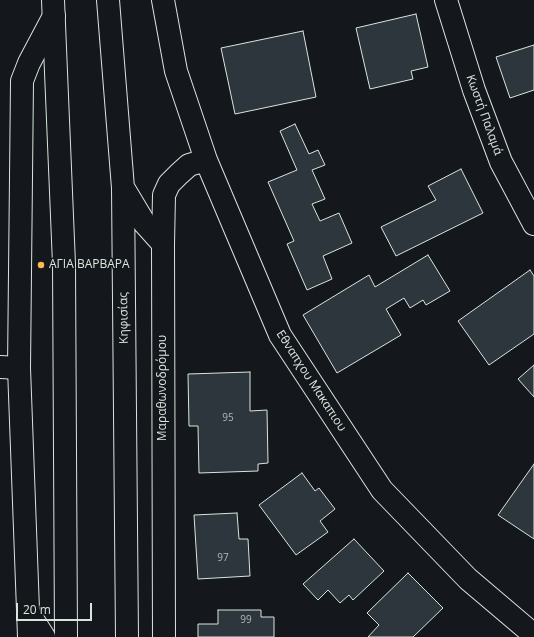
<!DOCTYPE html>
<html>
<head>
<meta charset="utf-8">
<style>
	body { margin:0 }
	#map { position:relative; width:534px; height:637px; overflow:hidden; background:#14181c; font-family:"Open Sans",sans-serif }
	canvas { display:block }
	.scale { position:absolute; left:16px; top:603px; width:76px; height:18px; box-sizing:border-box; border:2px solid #d8e6dc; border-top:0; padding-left:5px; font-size:12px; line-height:14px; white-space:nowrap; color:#d8e6dc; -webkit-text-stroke:3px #14181c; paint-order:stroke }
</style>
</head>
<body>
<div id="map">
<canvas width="534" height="637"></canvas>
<div class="scale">20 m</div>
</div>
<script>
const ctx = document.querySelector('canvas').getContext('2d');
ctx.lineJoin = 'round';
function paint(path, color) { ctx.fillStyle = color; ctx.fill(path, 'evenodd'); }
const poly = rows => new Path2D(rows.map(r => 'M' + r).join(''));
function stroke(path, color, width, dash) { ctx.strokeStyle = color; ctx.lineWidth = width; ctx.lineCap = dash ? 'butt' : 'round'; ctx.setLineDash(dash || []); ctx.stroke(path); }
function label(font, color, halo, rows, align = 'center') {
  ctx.font = font + ' "Open Sans",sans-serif'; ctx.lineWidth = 3; ctx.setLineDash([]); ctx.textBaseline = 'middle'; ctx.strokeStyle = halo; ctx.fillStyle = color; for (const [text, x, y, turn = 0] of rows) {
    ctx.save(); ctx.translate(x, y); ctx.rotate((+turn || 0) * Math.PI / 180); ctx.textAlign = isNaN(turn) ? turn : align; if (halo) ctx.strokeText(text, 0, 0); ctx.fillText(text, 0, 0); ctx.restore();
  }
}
const building = poly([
	[416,14,428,67,411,71,413,79,370,89,356,28,416,14],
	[303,31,316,97,235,114,221,48,303,31],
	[534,45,534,90,510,98,496,57,534,45],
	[295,124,309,154,318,150,325,165,312,170,325,199,312,204,320,221,339,213,352,243,323,256,332,279,307,290,287,244,294,241,268,182,297,170,280,131,295,124],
	[461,169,483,213,396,256,381,227,436,200,428,186,461,169],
	[428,255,450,291,426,305,423,300,410,308,404,298,386,309,401,335,337,373,303,315,369,275,375,287,428,255],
	[530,270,534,276,534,334,489,365,458,321,530,270],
	[534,365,534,397,518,379,534,365],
	[250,372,250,411,267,410,268,463,258,464,258,471,199,473,198,426,189,426,188,374,250,372],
	[534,464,534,539,498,515,534,464],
	[302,473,315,491,319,488,335,509,320,521,328,532,296,555,259,505,302,473],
	[237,513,239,539,248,539,250,576,198,579,194,515,237,513],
	[354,539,384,571,353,600,349,595,340,603,328,590,318,600,303,584,354,539],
	[408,573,443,608,413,637,368,637,379,625,367,613,408,573],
	[218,610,261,610,261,617,274,617,274,637,198,637,198,624,218,624,218,610]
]);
paint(building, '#2c363c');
stroke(building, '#d8e6dc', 1);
const minor = poly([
	[163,0,176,71,206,160,280,335,382,490,468,579,534,635],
	[446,0,474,90,501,162,534,224],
	[163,244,164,195,169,184,179,174,189,165,206,160],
	[0,367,19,368]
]);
const tertiary = poly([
	[163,244,164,637],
	[29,637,19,368,22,81,29,63,54,16]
]);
const primary = poly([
	[53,0,64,264,66,637],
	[108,0,123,188,127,637],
	[124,189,145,224,163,244],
	[28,612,44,637]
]);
stroke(minor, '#d8e6dc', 24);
stroke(tertiary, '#d8e6dc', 24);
stroke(primary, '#d8e6dc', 24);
stroke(minor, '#14181c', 22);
stroke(tertiary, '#14181c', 22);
stroke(primary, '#14181c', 22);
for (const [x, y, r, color] of [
	[41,265,4,"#ffb74d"]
]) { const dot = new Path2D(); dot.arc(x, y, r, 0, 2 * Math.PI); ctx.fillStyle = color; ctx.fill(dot); stroke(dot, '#14181c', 1.5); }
label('10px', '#adbab4', null, [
	["95",228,418],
	["97",223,558],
	["99",246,620]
]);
label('12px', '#d8e6dc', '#14181c', [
	["Κωστή Παλαμά",484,115,70],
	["Κηφισίας",124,318,-91],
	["Εθναπχου Μακαπιου",311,381,57],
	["Μαραθωνοδρόμου",163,388,-90]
]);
label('12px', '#d8e6dc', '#14181c', [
	["ΑΓΙΑ ΒΑΡΒΑΡΑ",49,265]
], 'left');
</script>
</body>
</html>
